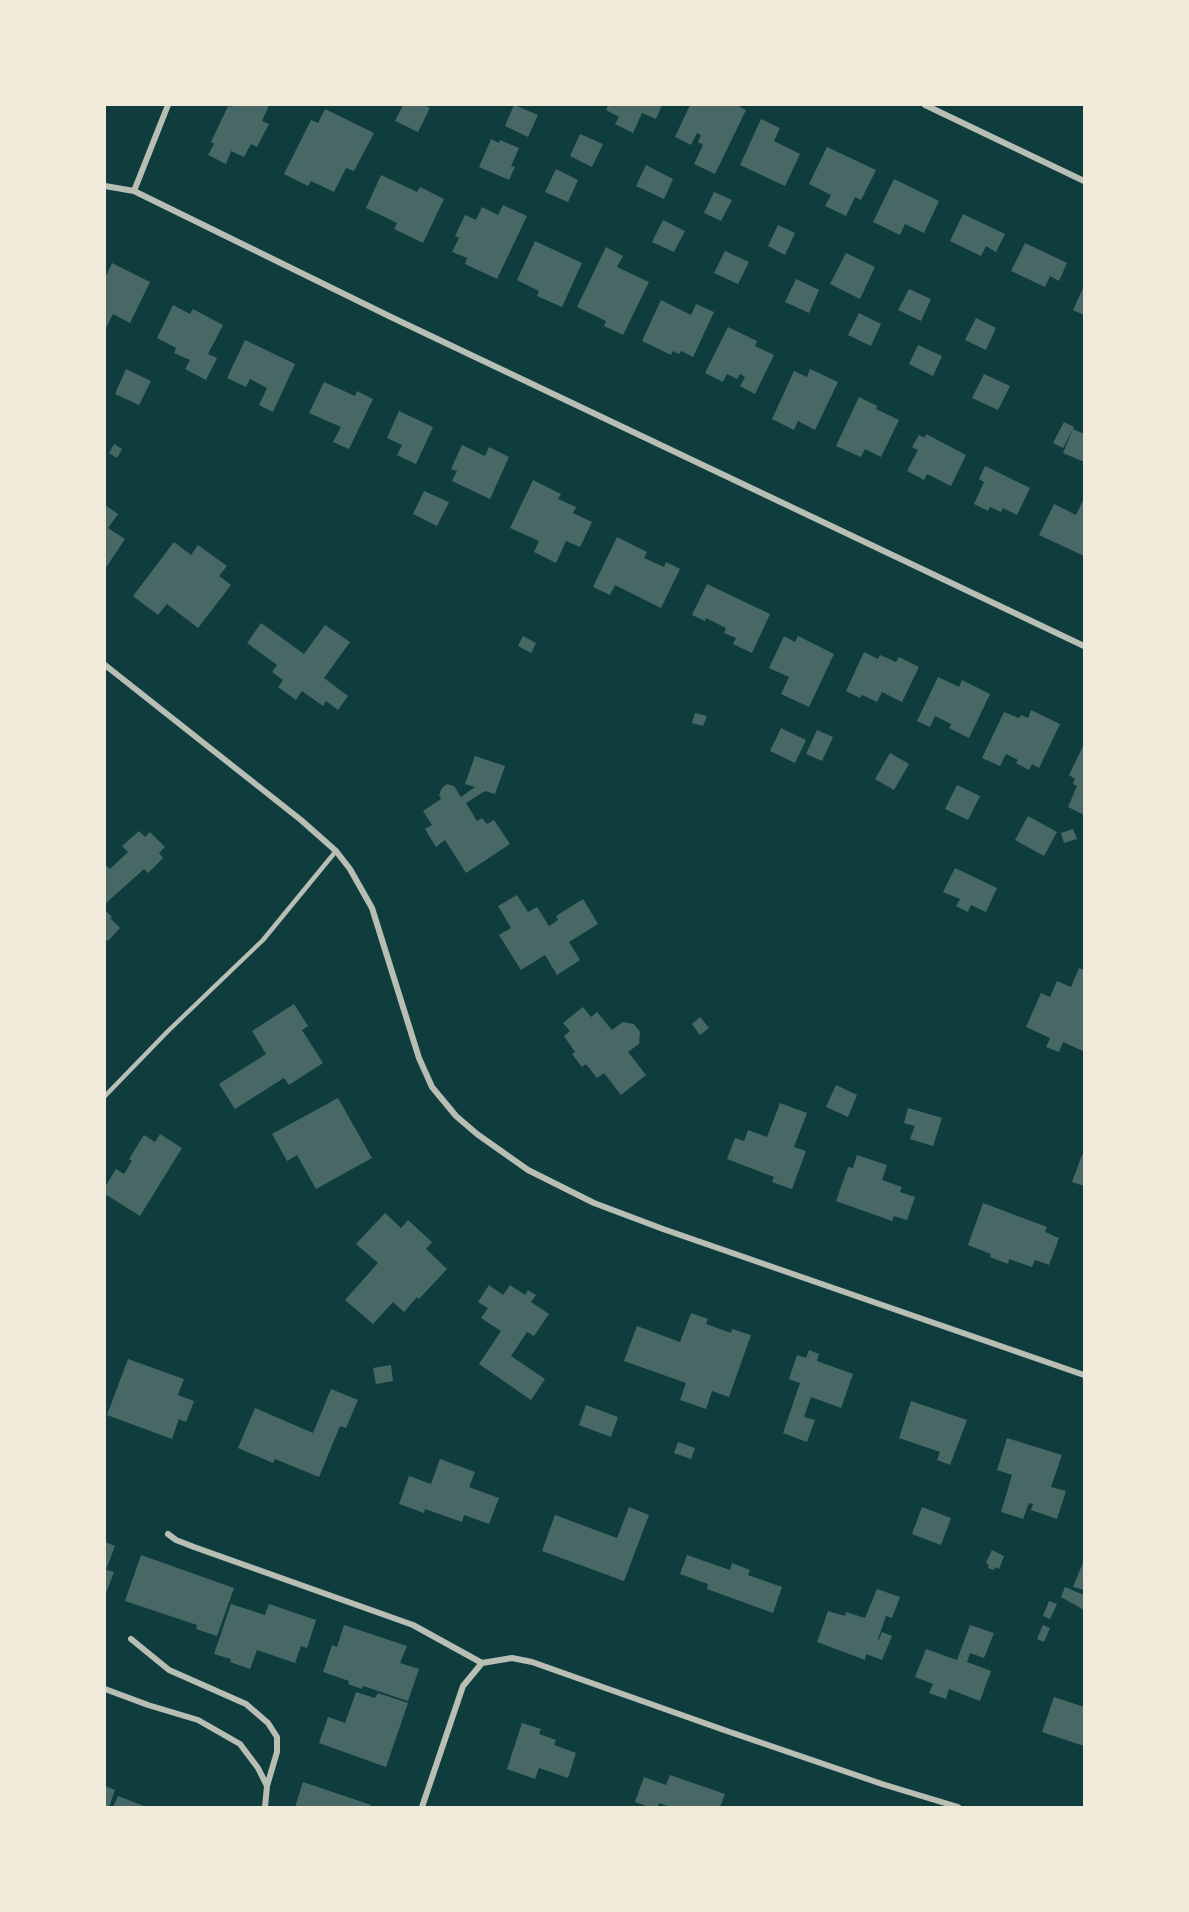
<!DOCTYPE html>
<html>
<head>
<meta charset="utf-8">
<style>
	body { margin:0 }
	#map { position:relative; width:1189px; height:1912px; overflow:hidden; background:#0f3d3e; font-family:Quicksand,sans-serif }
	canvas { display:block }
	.frame { position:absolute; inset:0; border:106px solid #f1e9da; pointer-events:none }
</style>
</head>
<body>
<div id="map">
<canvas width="1189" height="1912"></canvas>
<div class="frame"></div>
</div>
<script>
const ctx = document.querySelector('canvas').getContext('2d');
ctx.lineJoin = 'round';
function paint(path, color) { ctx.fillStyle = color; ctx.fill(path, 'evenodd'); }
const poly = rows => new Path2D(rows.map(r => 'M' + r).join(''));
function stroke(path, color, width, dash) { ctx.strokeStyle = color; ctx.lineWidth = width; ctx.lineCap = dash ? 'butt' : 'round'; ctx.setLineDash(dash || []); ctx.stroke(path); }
paint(poly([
	[232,105,269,105,262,121,269,124,257,147,251,144,244,157,231,151,226,164,208,155,214,144,211,142,228,106,231,107],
	[403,105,424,105,430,108,418,132,395,121],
	[514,105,538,115,528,137,505,126],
	[608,105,662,105,656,119,642,113,633,133,615,124,619,117,606,110],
	[690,105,736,105,746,110,715,174,694,164,703,145,698,142,701,135,697,133,691,145,675,137],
	[325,109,374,133,354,171,346,168,334,192,311,181,308,186,284,174,311,120,318,123],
	[761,119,780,128,774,141,800,154,785,186,740,165],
	[580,134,603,144,592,167,570,156],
	[491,139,499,143,500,140,519,148,511,166,515,167,509,180,479,167],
	[827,147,876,170,861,200,855,197,846,216,825,206,831,195,809,184],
	[646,165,673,179,664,199,636,186],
	[556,169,578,180,568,202,545,192],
	[381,175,417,192,420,187,444,199,423,243,394,229,397,223,366,208],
	[894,179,939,201,924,233,905,224,900,235,873,222],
	[714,192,732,200,721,221,704,213],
	[503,205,527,216,497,279,465,264,467,258,452,252,459,238,455,236,465,215,476,220,482,207,498,215],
	[963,214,1005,234,996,252,986,246,981,256,950,241],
	[663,220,685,231,674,252,652,242],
	[778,225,795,233,785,255,768,246],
	[535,241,582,263,562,307,537,296,539,291,517,280],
	[1025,243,1067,263,1059,281,1050,276,1045,287,1011,271],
	[606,247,623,256,617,267,649,282,623,335,604,326,606,321,577,307],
	[725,251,749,262,738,284,714,273],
	[846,253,875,267,860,299,830,284],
	[112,263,150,282,130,323,113,314,105,330,105,278],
	[796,279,819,290,809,313,785,302],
	[1084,286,1084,315,1073,310],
	[909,289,931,299,921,321,898,310],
	[661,300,691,315,696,304,714,312,693,357,681,351,679,354,673,351,671,355,642,341],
	[173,305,190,314,193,309,223,325,208,354,217,358,206,380,185,369,190,360,174,353,176,348,157,338],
	[859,313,881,324,871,346,848,335],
	[976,318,996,328,986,350,965,340],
	[728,327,757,341,755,346,774,355,755,394,740,386,745,377,740,374,737,379,727,374,723,382,705,373],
	[245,340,295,364,273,412,259,405,267,388,250,379,246,387,227,378],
	[918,345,942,356,933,376,909,364],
	[126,369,151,381,139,405,115,394],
	[810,369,838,382,815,430,798,421,794,430,772,419,794,371,807,377],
	[984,374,1010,386,998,410,972,398],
	[324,382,355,396,357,391,373,399,349,449,333,442,341,427,309,413],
	[859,397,877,406,876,409,899,420,881,457,865,449,861,457,836,446],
	[399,411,433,427,416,464,397,455,402,445,387,438],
	[1064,422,1074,427,1063,448,1053,443],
	[1073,429,1084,434,1084,462,1063,453],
	[926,434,966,455,951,486,927,474,924,480,907,471,918,450,912,447,919,435,925,438],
	[114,444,122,449,117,458,109,453],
	[462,445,485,456,489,447,509,457,490,499,452,481,457,471,451,469],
	[985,466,1030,488,1017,515,1003,508,1001,512,990,507,988,511,974,504,984,482,979,479],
	[533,480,561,494,558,499,576,507,573,513,592,522,580,547,566,541,556,563,534,552,539,541,510,528],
	[424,491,449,502,437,526,413,514],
	[1084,498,1084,556,1039,535,1054,504,1076,515],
	[105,505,118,514,108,528,125,539,105,569],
	[617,537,647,552,644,558,664,567,666,562,680,569,661,608,615,585,610,595,593,587],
	[174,542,191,555,198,545,227,566,219,576,231,585,198,628,167,604,158,615,133,596],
	[707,584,770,614,752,653,733,644,736,638,724,633,726,628,706,618,705,621,692,615],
	[261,623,304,654,325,625,350,642,324,678,348,696,338,710,326,701,323,706,302,691,296,700,278,687,283,680,272,672,277,665,247,643],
	[523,636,536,643,531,653,518,646],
	[784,636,795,642,798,636,834,654,809,707,781,694,789,677,769,668],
	[864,652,878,659,880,655,896,662,899,657,919,667,902,702,882,692,877,702,862,695,860,698,846,691],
	[938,677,959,687,962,680,990,694,969,738,949,728,951,724,935,716,930,727,917,721],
	[1031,710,1060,724,1039,768,1032,764,1029,770,1016,763,1018,760,1006,754,1000,766,982,758,1004,712,1019,718,1021,715,1028,718],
	[695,713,707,716,703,726,692,723],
	[781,728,806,740,795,763,770,751],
	[817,730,833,737,822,761,806,754],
	[1084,744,1084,815,1068,807,1077,786,1073,784,1075,779,1069,775],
	[890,753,909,764,894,790,875,779],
	[475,756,505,766,495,794,485,791,466,803,477,821,482,818,487,824,494,820,510,844,466,873,445,840,436,847,425,829,432,825,423,811,441,799,439,795,442,788,447,784,454,786,461,797,475,787,465,784],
	[957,785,980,796,968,820,945,809],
	[1028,816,1057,832,1044,856,1015,840],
	[1073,829,1077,839,1064,843,1061,833],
	[139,831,145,837,150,832,165,847,159,853,163,858,148,873,144,869,105,904,105,864,110,869,128,852,122,846],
	[955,868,997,888,986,912,971,905,968,912,956,906,960,899,943,892],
	[517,895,528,912,537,907,549,926,558,920,556,916,583,899,598,924,569,942,580,960,557,975,545,955,521,970,499,935,511,928,498,906],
	[105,910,112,917,110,918,120,928,108,941,105,939],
	[1079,968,1084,970,1084,1047,1083,1051,1063,1042,1059,1052,1046,1047,1050,1038,1026,1027,1041,993,1050,997,1057,981,1071,987],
	[294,1004,308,1026,302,1030,323,1063,289,1085,284,1078,235,1109,219,1084,266,1054,252,1031],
	[583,1007,591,1017,597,1012,612,1030,623,1022,634,1024,640,1032,639,1044,628,1052,646,1075,621,1095,604,1073,597,1078,586,1064,582,1067,572,1054,575,1052,564,1036,570,1031,563,1023],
	[700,1017,709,1028,700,1035,692,1024],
	[836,1085,857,1095,848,1117,826,1107],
	[338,1098,372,1158,316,1189,297,1155,287,1161,272,1134],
	[780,1103,807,1113,794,1147,806,1151,792,1189,772,1182,774,1177,727,1159,735,1138,744,1141,748,1130,767,1137],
	[908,1108,942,1118,933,1146,910,1139,915,1126,904,1123],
	[160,1134,182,1148,140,1216,105,1194,105,1187,116,1169,124,1174,132,1161,129,1159,144,1135,155,1142],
	[857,1155,887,1165,882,1180,902,1187,900,1192,915,1197,907,1220,894,1216,892,1221,836,1201,848,1167,853,1168],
	[1082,1155,1084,1155,1084,1186,1072,1182],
	[983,1203,1047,1227,1045,1232,1059,1238,1049,1265,1035,1260,1032,1267,1009,1259,1008,1264,990,1257,991,1254,968,1245],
	[385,1213,401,1228,408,1220,432,1242,426,1249,447,1269,419,1299,417,1297,404,1312,393,1302,373,1324,345,1300,378,1263,356,1244],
	[489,1285,503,1295,510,1285,525,1295,528,1290,536,1295,531,1302,549,1314,534,1336,527,1332,511,1356,545,1379,531,1400,479,1364,501,1331,481,1318,488,1308,478,1302],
	[691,1313,708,1319,706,1324,731,1333,732,1329,751,1335,729,1397,712,1391,706,1409,680,1400,686,1383,624,1361,637,1326,680,1342],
	[809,1350,819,1354,817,1361,853,1374,841,1408,811,1397,804,1417,815,1420,807,1442,783,1433,800,1383,789,1379,797,1355,806,1358],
	[128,1359,184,1379,178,1395,194,1401,186,1422,179,1419,172,1439,107,1415],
	[391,1365,393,1381,376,1384,373,1368],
	[331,1389,358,1400,346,1428,340,1426,319,1477,275,1459,273,1463,238,1448,255,1408,313,1433],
	[911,1401,967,1420,950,1465,937,1460,940,1452,899,1438],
	[586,1405,618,1417,611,1437,579,1425],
	[1007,1438,1062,1455,1051,1487,1066,1491,1057,1519,1031,1510,1033,1504,1029,1503,1023,1519,1001,1512,1012,1475,997,1470],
	[678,1442,695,1448,691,1459,674,1453],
	[440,1459,475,1472,469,1487,499,1498,489,1524,464,1515,462,1522,425,1509,424,1513,399,1504,409,1476,431,1484],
	[629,1507,649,1515,624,1581,542,1551,555,1515,617,1538],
	[922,1507,951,1518,941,1545,912,1534],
	[105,1542,115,1546,106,1570,114,1572,105,1596],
	[992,1550,1004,1556,999,1569,995,1567,994,1570,988,1568,989,1565,986,1563],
	[141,1555,234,1588,217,1636,196,1629,197,1625,125,1601],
	[687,1555,730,1570,732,1563,750,1570,748,1575,782,1587,773,1613,707,1589,708,1584,680,1574],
	[1084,1560,1084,1590,1073,1587],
	[1065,1587,1084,1595,1084,1610,1061,1597],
	[877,1589,900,1597,892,1618,886,1616,878,1639,879,1640,882,1632,892,1636,882,1660,866,1654,865,1660,817,1642,828,1611,845,1616,846,1612,865,1618],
	[1049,1601,1057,1604,1050,1619,1043,1616],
	[231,1604,265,1615,269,1604,316,1620,307,1648,301,1646,295,1663,257,1650,250,1669,230,1662,231,1659,214,1654],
	[344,1625,407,1646,400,1663,419,1669,408,1701,363,1686,362,1689,348,1684,349,1681,323,1672,332,1645,337,1647],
	[970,1625,994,1633,984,1658,970,1653,967,1662,991,1671,980,1701,949,1689,946,1699,929,1693,933,1684,915,1677,926,1649,957,1660],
	[1043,1625,1050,1628,1044,1642,1037,1639],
	[356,1692,375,1698,378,1693,408,1703,386,1767,319,1743,328,1717,345,1723],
	[1054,1697,1084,1707,1084,1746,1042,1732],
	[522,1723,541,1729,539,1734,556,1740,554,1745,576,1753,568,1778,539,1768,535,1779,507,1769],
	[670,1775,725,1794,720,1807,670,1807,659,1803,658,1807,649,1807,635,1802,644,1777,666,1785],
	[303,1782,371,1805,370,1807,295,1807],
	[105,1786,115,1790,109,1807,105,1807],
	[118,1796,146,1807,113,1807]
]), '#486865');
stroke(poly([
	[105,1096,168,1031,263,940,336,851]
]), '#b8beb3', 4.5);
stroke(poly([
	[925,105,1084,181],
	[105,186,134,191,393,318,1084,646],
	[134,191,168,105],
	[105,665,301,820,336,851,350,869,372,908,419,1058,432,1087,456,1116,477,1134,528,1170,594,1203,663,1229,1084,1375],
	[168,1534,176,1540,194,1547,413,1625,482,1663,512,1658,532,1662,724,1730,882,1784,958,1807],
	[131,1639,169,1670,246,1704,268,1723,277,1737,277,1752,267,1786],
	[105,1689,148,1705,198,1720,240,1744,258,1768,267,1786,265,1807],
	[422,1807,463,1686,482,1663]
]), '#b8beb3', 6);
</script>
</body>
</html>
